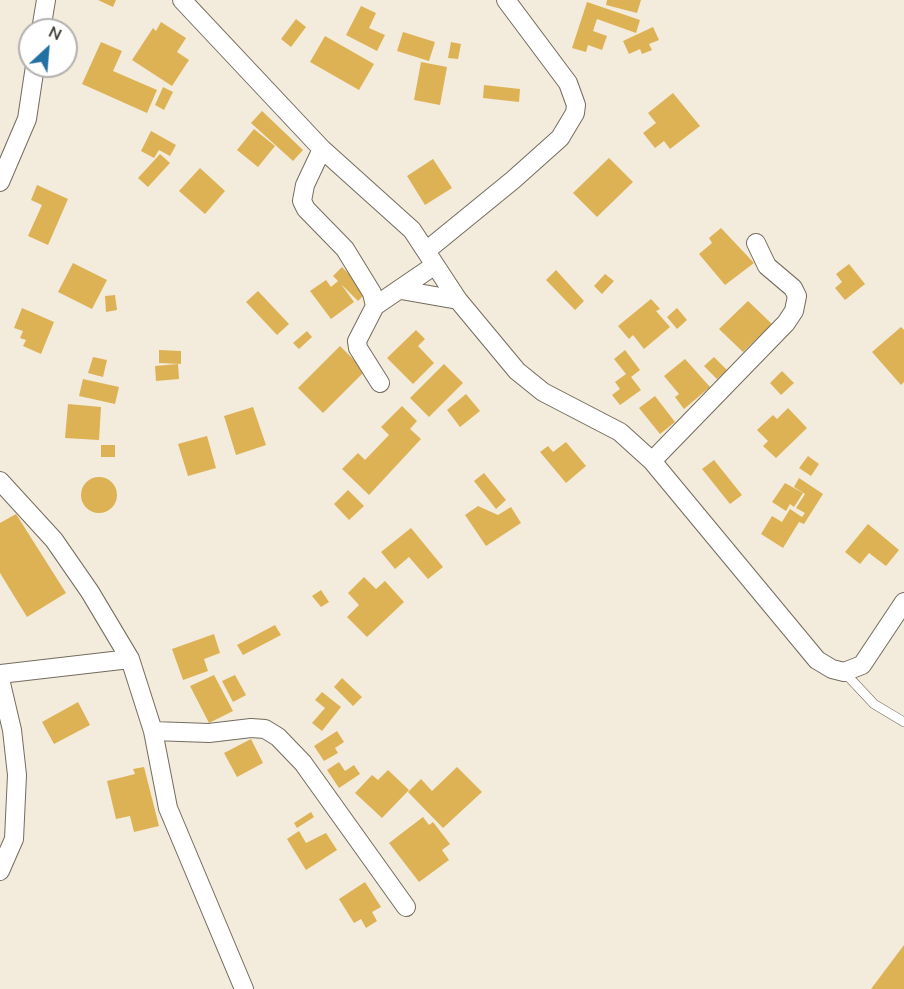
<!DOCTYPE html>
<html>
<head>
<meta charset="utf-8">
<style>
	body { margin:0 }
	#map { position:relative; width:904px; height:989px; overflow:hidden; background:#f3ebdc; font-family:"Nunito Sans",sans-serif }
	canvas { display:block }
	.north { position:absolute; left:18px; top:18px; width:60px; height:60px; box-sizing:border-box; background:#fff; border:2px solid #b1b0ae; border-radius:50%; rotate:26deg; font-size:16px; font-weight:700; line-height:24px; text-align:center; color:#3d3a34 }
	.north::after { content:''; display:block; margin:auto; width:21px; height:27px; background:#2171a3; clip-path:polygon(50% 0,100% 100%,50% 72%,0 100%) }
</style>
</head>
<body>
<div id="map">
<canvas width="904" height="989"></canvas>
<div class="north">N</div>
</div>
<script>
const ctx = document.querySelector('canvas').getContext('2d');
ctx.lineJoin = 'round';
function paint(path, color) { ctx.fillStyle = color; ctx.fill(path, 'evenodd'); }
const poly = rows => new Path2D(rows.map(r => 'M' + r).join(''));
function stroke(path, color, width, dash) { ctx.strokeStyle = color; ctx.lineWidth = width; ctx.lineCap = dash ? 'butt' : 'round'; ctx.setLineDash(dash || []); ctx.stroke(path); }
paint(poly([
	[98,0,116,0,113,7],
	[607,0,641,0,637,13,606,5],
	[587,2,640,20,636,33,597,19,593,31,607,36,602,50,588,45,586,52,572,48],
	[361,6,376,13,369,28,385,35,377,51,346,35],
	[296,19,306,27,291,47,281,39],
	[161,22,186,38,177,52,189,60,172,86,132,60,153,28,156,31],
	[653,27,659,40,649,44,652,50,642,54,640,49,629,54,623,41],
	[403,32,435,42,429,61,397,51],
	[325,36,374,64,359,90,310,62],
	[101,42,122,51,113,71,157,90,147,113,82,84],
	[451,42,461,44,458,59,448,58],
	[421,62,447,67,440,105,414,100],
	[484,85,520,89,519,102,483,98],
	[163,87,173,92,164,110,155,105],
	[673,93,700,126,670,149,664,141,655,148,643,133,656,123,648,113],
	[262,111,303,150,293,161,251,123],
	[254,129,275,146,258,167,237,150],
	[151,131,176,145,170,156,159,150,154,158,141,151],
	[160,154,170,163,148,187,138,178],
	[609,158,633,182,597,217,573,193],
	[433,159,452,188,425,205,407,176],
	[200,168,225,191,205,214,179,191],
	[37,185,68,199,48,245,28,236,42,205,31,200],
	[721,228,754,263,725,285,699,254,712,243,709,238],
	[73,263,107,280,92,309,58,292],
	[849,264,865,284,845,300,835,288,842,282,836,274],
	[342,267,367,292,358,301,341,284,354,302,331,319,310,291,326,280,331,287,338,281,333,276],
	[556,270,584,301,575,310,546,280],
	[605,274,614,281,602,294,594,286],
	[258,291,289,324,277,335,246,302],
	[115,295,117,310,106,312,105,296],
	[651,299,660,309,656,311,670,327,644,349,633,335,629,339,618,326],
	[748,301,772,324,743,352,719,329],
	[22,308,54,322,41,354,23,346,26,340,20,338,23,331,14,328],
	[677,308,687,320,677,329,667,317],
	[901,327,904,330,904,382,901,385,872,352],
	[416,330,425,339,418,346,434,363,413,384,387,358],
	[307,331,312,337,299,349,293,343],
	[340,346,365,371,323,413,298,388],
	[159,350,181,351,181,364,159,363],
	[625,350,640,370,631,377,641,390,620,405,612,395,620,389,615,382,626,374,614,359],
	[93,357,107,360,103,377,88,373],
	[714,357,727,370,717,379,704,366],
	[685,359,710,387,684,409,675,397,679,394,664,376],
	[178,364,179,379,156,381,155,366],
	[444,364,463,383,429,417,410,398],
	[782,371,794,383,781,395,770,383],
	[83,379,119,387,115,404,79,396],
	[466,394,480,411,460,427,447,410],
	[655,396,675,422,660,434,639,408],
	[68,404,101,407,99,440,65,438],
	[402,406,417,421,410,429,421,439,369,495,342,469,358,453,365,460,389,435,381,427],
	[253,407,266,445,236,455,224,416],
	[788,408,807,428,776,458,763,446,768,441,757,430,773,415,777,419],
	[207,436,216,468,188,476,178,444],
	[566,442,586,466,566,483,540,452,548,446,553,452],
	[101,445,115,445,115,457,101,457],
	[808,456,819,464,811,476,799,468],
	[714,460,742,495,730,504,702,469],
	[484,473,506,500,496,509,474,481],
	'81 495a18 18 0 1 1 36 0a18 18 0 1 1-36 0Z',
	[799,478,823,494,804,524,799,522,783,548,761,534,772,516,782,522,790,509,802,517,805,513,796,508,805,494,794,487],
	[785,483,803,493,794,507,790,504,786,511,772,502],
	[348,490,364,506,349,520,334,504],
	[478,506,498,515,511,507,521,523,486,546,465,515],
	[16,514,66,593,27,617,0,573,0,523],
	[868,524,899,550,886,566,869,553,860,564,845,552],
	[411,528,443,567,428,579,409,557,395,569,381,552],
	[364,577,376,589,385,581,404,602,367,637,347,617,359,605,348,593],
	[321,590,329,602,321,607,312,596],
	[275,625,281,635,243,655,237,645],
	[214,634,220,653,204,659,208,671,183,680,172,649],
	[214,675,233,711,209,723,190,686],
	[235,675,246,695,233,702,222,681],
	[342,678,362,697,353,706,334,687],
	[322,692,341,707,322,731,312,723,325,708,315,700],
	[78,702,90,725,54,744,42,722],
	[337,731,344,742,335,748,338,753,324,761,314,746],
	[251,739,263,763,237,777,224,753],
	[339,762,345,771,354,765,360,774,339,788,327,770],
	[144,767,159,826,134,832,130,816,116,819,107,781,135,774,133,769],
	[457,767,482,792,443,828,408,792,421,779,432,791],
	[388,770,409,790,382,818,355,793,372,775,378,780],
	[311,812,314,817,297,828,294,823],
	[423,817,429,825,433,822,450,844,442,850,449,860,419,882,389,843],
	[299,831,306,843,326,833,337,850,306,870,287,839],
	[365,882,381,907,372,912,377,921,366,928,361,919,354,923,339,899],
	[904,945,904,989,871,989]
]), '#ddb254');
const service = poly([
	[844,672,874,704,904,722]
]);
const minor = poly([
	[182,0,322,149,412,230,458,300,517,371,543,392,620,432,652,461,817,660,832,669,844,672,862,665,904,602],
	[41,30,46,0],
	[322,149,305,185,302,201,306,209,345,249,372,293,375,306,357,341,358,348,380,383],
	[0,182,27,119,35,66],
	[426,251,513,180,560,138,575,113,576,105,568,83,506,0],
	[401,290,458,300],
	[375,306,435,265],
	[652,461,786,323,794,311,797,296,793,288,767,266,756,243],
	[0,481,54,540,90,592,130,659,153,731,168,808,244,989],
	[0,674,130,659],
	[0,679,12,730,17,775,14,839,0,871],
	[153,731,209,733,251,728,265,729,278,737,303,763,406,907]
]);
stroke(service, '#736c5e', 10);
stroke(minor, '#736c5e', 20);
stroke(service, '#fff', 9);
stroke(minor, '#fff', 18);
</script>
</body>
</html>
